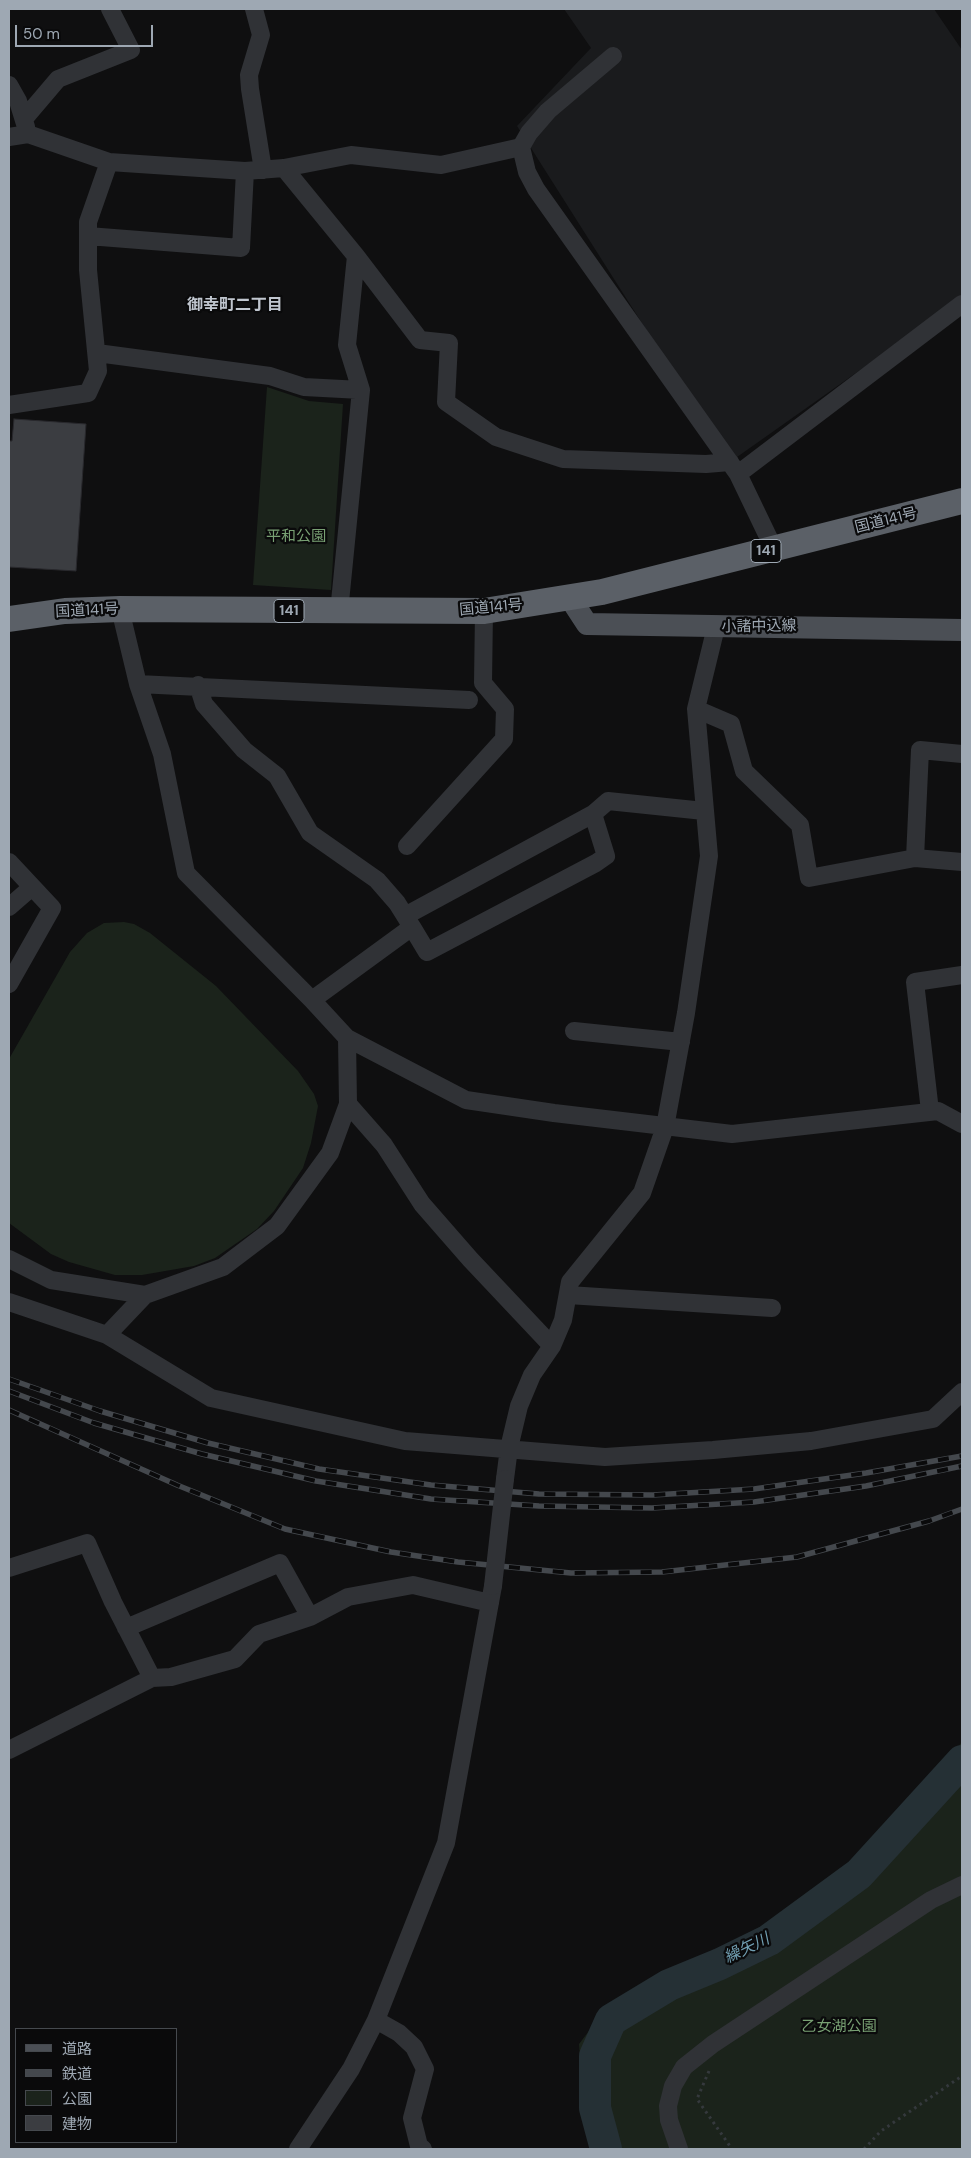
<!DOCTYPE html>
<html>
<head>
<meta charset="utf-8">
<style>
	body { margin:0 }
	#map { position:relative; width:971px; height:2158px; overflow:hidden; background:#0f0f10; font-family:"DM Sans","Noto Sans JP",sans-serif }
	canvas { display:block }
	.frame { position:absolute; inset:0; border:10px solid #9ea8b3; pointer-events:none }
	.legend { position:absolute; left:15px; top:2028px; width:162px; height:115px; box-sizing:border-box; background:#0a0a0b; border:1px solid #45494e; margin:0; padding:6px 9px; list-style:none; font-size:15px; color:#9ea8b3 }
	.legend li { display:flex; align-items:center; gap:10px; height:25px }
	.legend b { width:25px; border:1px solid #45494e }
	.scale { position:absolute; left:15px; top:25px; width:138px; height:22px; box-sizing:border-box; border:2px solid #9ea8b3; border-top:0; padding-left:6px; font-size:15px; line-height:18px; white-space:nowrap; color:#9ea8b3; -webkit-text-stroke:4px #0a0a0b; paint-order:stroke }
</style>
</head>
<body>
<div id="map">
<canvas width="971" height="2158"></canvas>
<div class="frame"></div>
<ul class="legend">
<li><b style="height:6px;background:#4b4f55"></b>道路</li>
<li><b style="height:6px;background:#44484d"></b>鉄道</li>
<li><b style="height:14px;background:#1b231b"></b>公園</li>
<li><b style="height:14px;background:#3b3d41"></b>建物</li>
</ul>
<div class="scale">50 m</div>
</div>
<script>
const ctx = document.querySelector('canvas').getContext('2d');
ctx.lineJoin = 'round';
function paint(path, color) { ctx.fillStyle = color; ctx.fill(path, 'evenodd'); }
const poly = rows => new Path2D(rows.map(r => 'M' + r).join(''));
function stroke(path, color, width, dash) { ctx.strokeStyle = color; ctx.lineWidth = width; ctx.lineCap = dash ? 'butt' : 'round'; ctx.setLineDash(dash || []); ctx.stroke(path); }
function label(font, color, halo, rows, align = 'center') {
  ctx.font = font + ' "DM Sans","Noto Sans JP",sans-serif'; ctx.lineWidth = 4.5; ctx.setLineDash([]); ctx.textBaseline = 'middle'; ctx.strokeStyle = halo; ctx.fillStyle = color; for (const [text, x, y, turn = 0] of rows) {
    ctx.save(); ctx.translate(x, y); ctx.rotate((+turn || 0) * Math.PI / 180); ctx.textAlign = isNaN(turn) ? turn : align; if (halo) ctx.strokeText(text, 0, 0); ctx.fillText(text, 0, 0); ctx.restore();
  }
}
paint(poly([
	[564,9,934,9,962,50,962,298,730,462,517,126,591,48]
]), '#1a1b1d');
paint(poly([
	[267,387,309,401,343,404,331,590,253,585],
	[124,922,134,924,150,933,216,986,298,1071,314,1094,318,1106,311,1143,303,1168,274,1211,257,1229,215,1258,194,1266,142,1275,115,1275,69,1262,51,1254,9,1223,9,1059,70,952,87,933,104,923],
	[962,1742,962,2149,594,2149,583,2104,579,2044,608,2006,773,1924,878,1841]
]), '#1b231b');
stroke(poly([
	[606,2149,595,2108,595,2056,611,2020,669,1985,720,1964,769,1940,859,1874,962,1761]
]), '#253035', 32);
const building = poly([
	[14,419,86,424,76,571,9,567,9,441,12,441,14,419]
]);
paint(building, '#3b3d41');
stroke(building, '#29292d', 1);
stroke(poly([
	[709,2071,697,2099,732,2149],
	[864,2149,881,2131,962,2076]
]), '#35393d', 3, [2.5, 4]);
stroke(poly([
	[254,9,261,35,249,75,250,89,263,170],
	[613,56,548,111,529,133,521,147,527,172,536,189,738,474,774,549],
	[9,85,18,101,26,127],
	[24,119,58,79,131,50,110,9],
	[9,137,28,134,109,162,245,171,284,168,351,155,441,165,521,147],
	[284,168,356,256,420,340,449,343,446,402,496,437,563,459,706,464,730,462],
	[88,236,241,248,245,171],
	[97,353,270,376,304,387,361,390],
	[9,405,88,393,98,371,88,270,88,222,109,162],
	[738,474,962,304],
	[120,609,138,684,162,754,186,873,312,1000,347,1038,466,1100,554,1113,732,1134,938,1111,962,1124],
	[339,612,361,390,347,345,356,256],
	[138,684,469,700],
	[198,685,204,704,244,750,277,776,310,833,377,880,397,903,412,927],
	[696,709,731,724,744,771,800,825,809,878,915,858],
	[962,754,920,750,915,858,962,862],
	[407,846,504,739,505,709,483,683,484,611],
	[9,862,52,908,9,984],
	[9,907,32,887],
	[405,916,593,814],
	[312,1000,412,927,427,952,596,863,606,856,593,814,608,801,704,811],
	[574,1031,681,1042],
	[348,1104,384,1145,422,1204,470,1259,552,1346],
	[930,1111,915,982,962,975],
	[9,1259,51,1280,145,1295],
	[568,1295,772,1308],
	[9,1302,107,1335,211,1398,405,1441,605,1457,713,1450,811,1441,933,1419,962,1392],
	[107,1335,145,1295,223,1267,277,1226,330,1153,348,1104,347,1038],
	[505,1479,509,1448,519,1406,532,1375,552,1346,563,1320,570,1282,642,1193,665,1127,686,1013,709,856,696,709,716,627],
	[9,1568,87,1543,113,1602,152,1678],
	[126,1628,280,1563,310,1617],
	[9,1750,152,1678,171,1677,235,1659,259,1634,310,1617,348,1597,413,1585,490,1603],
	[376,2020,399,2033,414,2047,425,2069,412,2118,419,2146,423,2149],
	[298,2149,351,2069,376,2020,446,1843,493,1586],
	[679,2149,669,2120,668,2106,673,2086,684,2067,713,2044,931,1900,962,1885]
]), '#303236', 18);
stroke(poly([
	[570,598,587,624,962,630]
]), '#4b4f55', 22);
stroke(poly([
	[9,619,65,611,120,609,484,611,602,592,962,501]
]), '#5b6067', 26);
const rail = poly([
	[9,1379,100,1411,208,1443,319,1469,431,1485,539,1494,653,1495,754,1489,866,1473,962,1456],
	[9,1391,94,1423,202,1454,316,1481,431,1499,539,1506,652,1508,754,1502,866,1486,962,1466],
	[9,1410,177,1485,285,1529,391,1552,458,1562,571,1573,662,1572,797,1557,929,1521,962,1509]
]);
stroke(rail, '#44484d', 5.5);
stroke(rail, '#0a0a0b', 4, [11]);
stroke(poly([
	[493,1586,505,1479]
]), '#303236', 18);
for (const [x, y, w] of [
	[766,551,30],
	[289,611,30]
]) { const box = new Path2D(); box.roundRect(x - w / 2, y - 11.5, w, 23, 4); ctx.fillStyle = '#0a0a0b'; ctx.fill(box); stroke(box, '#9ea8b3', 1); }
label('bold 14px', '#9ea8b3', null, [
	["141",766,551],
	["141",289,611]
]);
label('15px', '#9ea8b3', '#0a0a0b', [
	["国道141号",886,521,-14],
	["国道141号",491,608,-5],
	["国道141号",87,611,-3],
	["小諸中込線",759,627,-1]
]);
label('15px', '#78a073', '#0a0a0b', [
	["平和公園",296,537],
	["乙女湖公園",839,2027]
]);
label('bold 16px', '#c0c6cf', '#0a0a0b', [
	["御幸町二丁目",235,306]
]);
label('italic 16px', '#719fb2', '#0a0a0b', [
	["繰矢川",747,1949,-26]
]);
</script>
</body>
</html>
